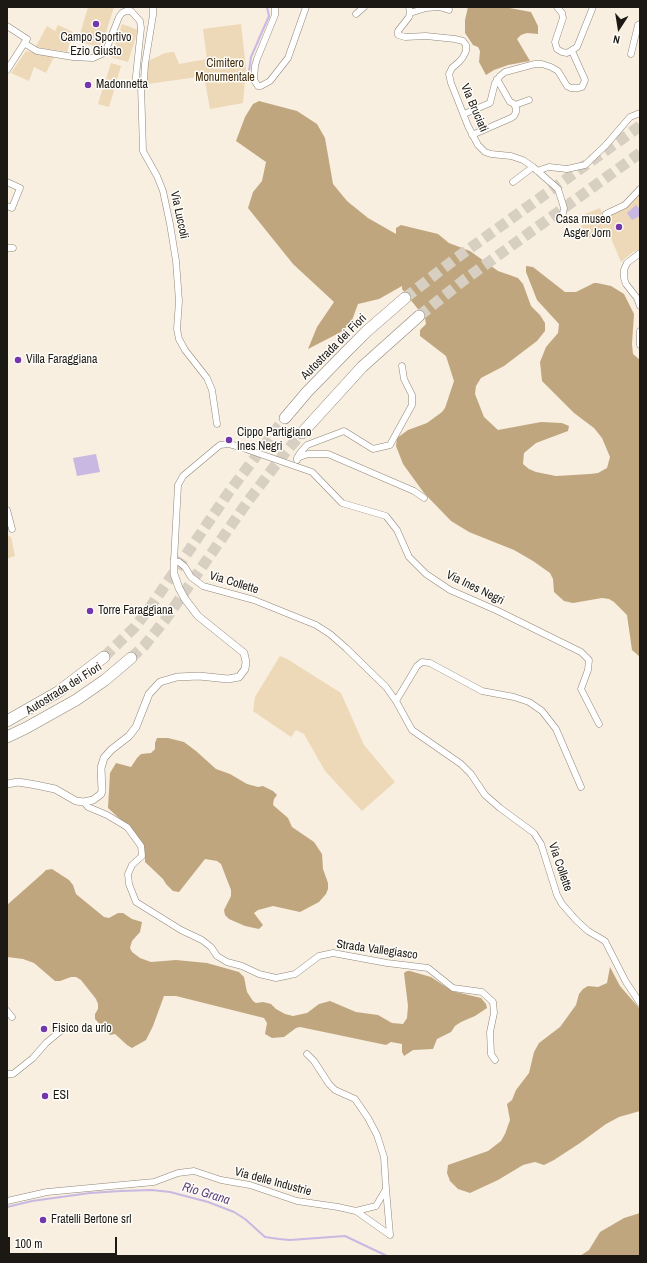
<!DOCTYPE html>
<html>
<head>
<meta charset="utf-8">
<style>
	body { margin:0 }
	#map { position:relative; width:647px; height:1263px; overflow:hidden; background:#f8efe0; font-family:"Archivo Narrow",sans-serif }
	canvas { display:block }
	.frame { position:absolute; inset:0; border:8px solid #1c1914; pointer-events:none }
	.north { position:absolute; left:599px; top:8px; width:40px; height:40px; -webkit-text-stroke:3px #fffdfa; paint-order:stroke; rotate:192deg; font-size:11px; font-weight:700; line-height:16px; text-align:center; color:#1c1914 }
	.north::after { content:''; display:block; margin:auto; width:14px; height:18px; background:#1c1914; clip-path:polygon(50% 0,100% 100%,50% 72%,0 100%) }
	.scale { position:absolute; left:8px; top:1237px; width:109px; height:18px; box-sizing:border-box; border:2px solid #1c1914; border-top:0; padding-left:5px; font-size:12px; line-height:14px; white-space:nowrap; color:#1c1914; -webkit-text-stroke:3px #fffdfa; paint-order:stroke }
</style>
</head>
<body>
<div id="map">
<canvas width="647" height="1263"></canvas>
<div class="frame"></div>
<div class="north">N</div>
<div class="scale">100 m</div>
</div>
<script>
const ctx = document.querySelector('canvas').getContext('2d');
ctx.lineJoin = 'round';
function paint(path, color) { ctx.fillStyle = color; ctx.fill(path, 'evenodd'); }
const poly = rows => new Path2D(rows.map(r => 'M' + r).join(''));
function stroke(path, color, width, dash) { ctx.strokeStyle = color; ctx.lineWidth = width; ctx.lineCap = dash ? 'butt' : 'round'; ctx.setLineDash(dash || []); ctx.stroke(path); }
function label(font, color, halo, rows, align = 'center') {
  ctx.font = font + ' "Archivo Narrow",sans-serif'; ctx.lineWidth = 3; ctx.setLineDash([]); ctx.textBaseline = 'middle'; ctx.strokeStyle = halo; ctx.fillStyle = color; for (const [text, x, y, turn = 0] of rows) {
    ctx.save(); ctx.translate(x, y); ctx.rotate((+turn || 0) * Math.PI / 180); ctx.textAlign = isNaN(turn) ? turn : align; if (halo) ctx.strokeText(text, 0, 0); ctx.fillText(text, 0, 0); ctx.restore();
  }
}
paint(poly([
	[88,7,114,7,101,48,78,41],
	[122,24,138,30,128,62,111,57],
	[241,24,246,68,243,103,210,109,204,76,148,84,146,71,148,61,165,53,173,52,174,52,179,64,207,59,203,29],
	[58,25,73,32,67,52,36,47,36,46,47,26,55,31],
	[26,51,54,57,46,73,34,67,29,81,11,73],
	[111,63,121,66,115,86,105,82],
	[104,84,115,87,109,107,98,104],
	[640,192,640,249,633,252,621,262,611,238,609,235,591,238,584,236,581,227,583,224,581,217,585,216,585,214,600,208,604,217,616,213,625,208],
	[7,535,11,537,15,556,9,558,7,558],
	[280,656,287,659,341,693,364,745,395,782,362,811,325,771,304,734,296,730,291,737,253,711,255,697]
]), '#edd8b8');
paint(poly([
	[468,7,504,7,531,12,538,26,538,34,527,33,521,35,517,39,530,61,508,65,494,70,486,75,479,62,480,51,478,47,473,45,465,33,465,20],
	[259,101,297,111,317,124,325,138,333,184,347,201,368,218,396,234,396,228,401,225,438,234,449,243,470,251,498,271,518,278,523,284,531,306,540,315,545,323,545,331,537,341,504,366,481,378,476,386,475,394,484,417,498,430,541,422,562,423,569,426,568,431,536,443,524,453,523,464,529,469,536,472,556,476,590,474,598,473,607,468,610,457,602,438,594,428,574,413,542,381,540,362,546,347,558,333,559,324,537,300,526,272,526,266,533,267,565,292,576,292,594,283,597,283,611,286,624,294,634,314,632,344,633,354,640,360,640,657,632,650,627,615,614,602,609,599,602,598,573,603,564,601,554,592,553,579,550,573,533,561,514,550,469,532,451,521,424,493,403,464,396,446,397,438,408,430,427,423,442,412,445,408,454,381,446,356,420,336,420,330,426,324,425,318,402,289,402,286,379,299,358,304,351,323,341,332,308,349,317,327,334,302,293,264,248,208,253,192,262,181,266,162,236,141,245,117,253,104],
	[157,738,168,738,184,742,196,751,216,769,230,774,247,784,258,787,263,786,273,791,277,795,274,799,273,805,288,818,292,827,314,842,322,854,323,869,328,883,328,889,326,894,319,902,300,912,273,906,258,910,254,913,263,925,259,929,245,926,229,919,225,915,224,910,231,896,231,890,221,864,217,861,205,859,179,892,173,891,166,884,163,879,145,862,145,854,142,844,134,832,108,808,110,773,116,763,131,767,137,758,141,754,151,753,155,749,155,743],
	[52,869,69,880,73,885,76,894,104,917,109,918,118,913,123,913,132,919,142,922,140,932,132,941,130,948,132,952,140,958,151,962,176,960,207,963,239,972,244,977,247,992,253,1001,256,1003,263,1002,271,1004,276,1009,285,1014,293,1016,307,1013,319,1004,330,1001,356,1012,378,1015,392,1023,403,1024,407,1018,408,1006,404,973,407,971,410,971,431,977,452,991,481,998,486,1004,487,1008,475,1016,461,1022,455,1026,451,1032,437,1039,433,1049,413,1050,404,1056,402,1052,402,1044,391,1042,386,1045,300,1027,296,1028,284,1037,272,1038,265,1034,267,1023,264,1018,176,996,164,996,153,1026,146,1040,132,1048,127,1045,115,1034,110,1035,95,1019,95,1014,98,1009,98,1004,96,999,81,980,76,977,71,977,60,981,55,981,34,963,23,959,7,957,7,905,42,874,46,870],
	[610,967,620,986,640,1009,640,1111,619,1117,606,1124,580,1143,554,1160,544,1165,535,1162,523,1165,498,1180,470,1193,458,1189,450,1181,447,1173,448,1165,488,1151,501,1141,505,1134,510,1120,507,1104,512,1100,516,1090,529,1073,534,1052,539,1043,560,1027,576,1005,579,994,583,989,588,986,598,987,607,983],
	[640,1213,640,1256,580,1256,589,1250,600,1232,624,1218]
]), '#c0a67e');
paint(poly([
	[636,205,640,209,640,216,632,220,627,213],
	[96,454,100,472,77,476,73,458]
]), '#c9b8e2');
stroke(poly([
	[248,78,251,57,269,16,267,7],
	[7,1207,32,1201,90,1193,121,1191,152,1190,170,1192,208,1202,234,1212,245,1219,265,1237,279,1239,290,1240,345,1236,387,1256]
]), '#c9b8e2', 2);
stroke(poly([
	[405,298,455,259,640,126],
	[419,316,464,280,640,153],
	[104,657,135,627,151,606,229,492,285,418],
	[131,658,144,646,165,620,248,501,284,454,302,433]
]), '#d7cfc1', 11, [11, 5.5]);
const minor = poly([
	[153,7,153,15,145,64,144,81,143,84,141,85,143,151,157,176,163,191,170,224,176,261,179,301,177,329,179,339,185,350,207,378,212,390,217,424],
	[275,7,275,15,257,59,255,66,254,80,258,86,261,86,270,81,288,58,306,7],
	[409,7,410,13,409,17,398,31,398,35,405,37,426,36,455,39,463,41,466,45,466,51,463,57,460,61,452,68,449,74,451,83,468,126,478,145,485,152,491,154,511,156,523,160,533,167,558,189,564,208,563,213],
	[557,7,562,13,563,18,555,42,557,49,562,52,567,53,577,47,593,7],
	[410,13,426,8,439,7,449,10],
	[356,14,364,7],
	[7,26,27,39,7,70],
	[24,43,37,51,73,57,93,58,102,54,106,50,119,17,122,13,126,11,131,11,140,21,141,28,136,76,136,82,141,85],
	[631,54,638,25,640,24],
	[515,105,529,100],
	[464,114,490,103,495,83,500,76,505,72,535,64,542,64,551,67,558,71,567,86,571,88,578,88,582,87,585,80,572,51],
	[472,135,511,118,514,116,516,112,516,108,513,103,510,102,497,79],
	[537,171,549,167,567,169,585,165,606,145,630,117,640,113],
	[7,182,20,188,12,208,7,206],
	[513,182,533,167],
	[606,214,625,205,640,189],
	[7,248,13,248],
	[640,253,627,263,624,270,624,278,626,284,637,298,640,306],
	[640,331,640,345],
	[297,458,300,453,307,445,344,431,373,449,390,445,412,405,412,395,404,379,402,366],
	[297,460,297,458,308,454,328,454,414,491,424,498],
	[7,510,12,529],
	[396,701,417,666,422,662,430,663,482,691,514,697,529,702,542,711,556,729,581,787],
	[599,724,581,689,588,670,589,660,581,652,498,611,450,590,426,574,409,557,397,530,386,516,342,503,312,472,240,447,229,444,220,445,183,476,178,485,174,561,179,562,185,567,191,577,203,586,254,600,316,625,330,634,346,648,386,687,396,701,412,730,461,764,471,774,485,795,500,808,534,833,541,844,557,895,562,904,576,920,588,931,605,941,626,982,640,1003],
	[84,802,88,807,107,815,127,827,141,846,142,856,132,865,128,874,129,884,136,902,181,930,202,940,211,947,217,956,227,962,242,966,259,974,276,978,295,974,319,956,333,953,387,963,428,968,453,988,482,992,493,1002,494,1013,490,1032,491,1054,495,1060],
	[7,1011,12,1017],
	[7,1074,13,1074,33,1058,46,1043,63,1029],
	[386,1189,390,1235],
	[7,1201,47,1192,154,1182,178,1173,194,1171,221,1180,250,1185,297,1201,338,1207,356,1211,376,1206,386,1189,384,1157,377,1135,368,1118,355,1099,335,1090,329,1084,314,1061,307,1054],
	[356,1211,390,1235]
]);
const tertiary = poly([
	[7,784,18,782,36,785,55,789,76,801,84,802,93,800,101,794,102,791,101,768,104,758,111,750,129,736,136,727,149,694,160,682,177,677,199,676,228,679,239,677,245,669,246,662,244,653,198,616,185,599,179,588,174,574,174,561]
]);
const motorway = poly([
	[285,418,307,392,346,352,367,331,405,298],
	[302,433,362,367,419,316],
	[7,721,58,692,104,657],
	[7,737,26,728,76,700,105,680,131,658]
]);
stroke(minor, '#8f8679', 7);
stroke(tertiary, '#8f8679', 8);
stroke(motorway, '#8f8679', 12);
stroke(minor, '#fff', 6);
stroke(tertiary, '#fff', 7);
stroke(motorway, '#fff', 11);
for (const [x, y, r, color] of [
	[96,24,4,"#7337ac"],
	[88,85,4,"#7337ac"],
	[619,227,4,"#7337ac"],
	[18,360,4,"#7337ac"],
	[229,440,4,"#7337ac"],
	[90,611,4,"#7337ac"],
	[44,1029,4,"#7337ac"],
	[45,1096,4,"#7337ac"],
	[43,1220,4,"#7337ac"]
]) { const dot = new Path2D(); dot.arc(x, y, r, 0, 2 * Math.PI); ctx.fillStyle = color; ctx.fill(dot); stroke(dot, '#fffdfa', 1.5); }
label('12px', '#1c1914', '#fffdfa', [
	["Campo Sportivo",96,38,"center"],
	["Ezio Giusto",96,52,"center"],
	["Madonnetta",96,85],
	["Casa museo",611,220,"right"],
	["Asger Jorn",611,234,"right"],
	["Villa Faraggiana",26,360],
	["Cippo Partigiano",237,433],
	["Ines Negri",237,447],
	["Torre Faraggiana",98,611],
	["Fisico da urlo",52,1029],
	["ESI",53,1096],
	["Fratelli Bertone srl",51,1220]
], 'left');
label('12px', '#412e0c', '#fffdfa', [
	["Cimitero",225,64],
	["Monumentale",225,78]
]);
label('12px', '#1c1914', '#fffdfa', [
	["Via Bruciati",474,108,67],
	["Via Luccoli",179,215,78],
	["Autostrada dei Fiori",334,347,-45],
	["Via Collette",234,583,17],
	["Via Ines Negri",475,588,26],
	["Autostrada dei Fiori",64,689,-32],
	["Via Collette",560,867,71],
	["Strada Vallegiasco",377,950,8],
	["Via delle Industrie",273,1182,15]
]);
label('italic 13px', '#5e457d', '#fffdfa', [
	["Rio Grana",206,1194,17]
]);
</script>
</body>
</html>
